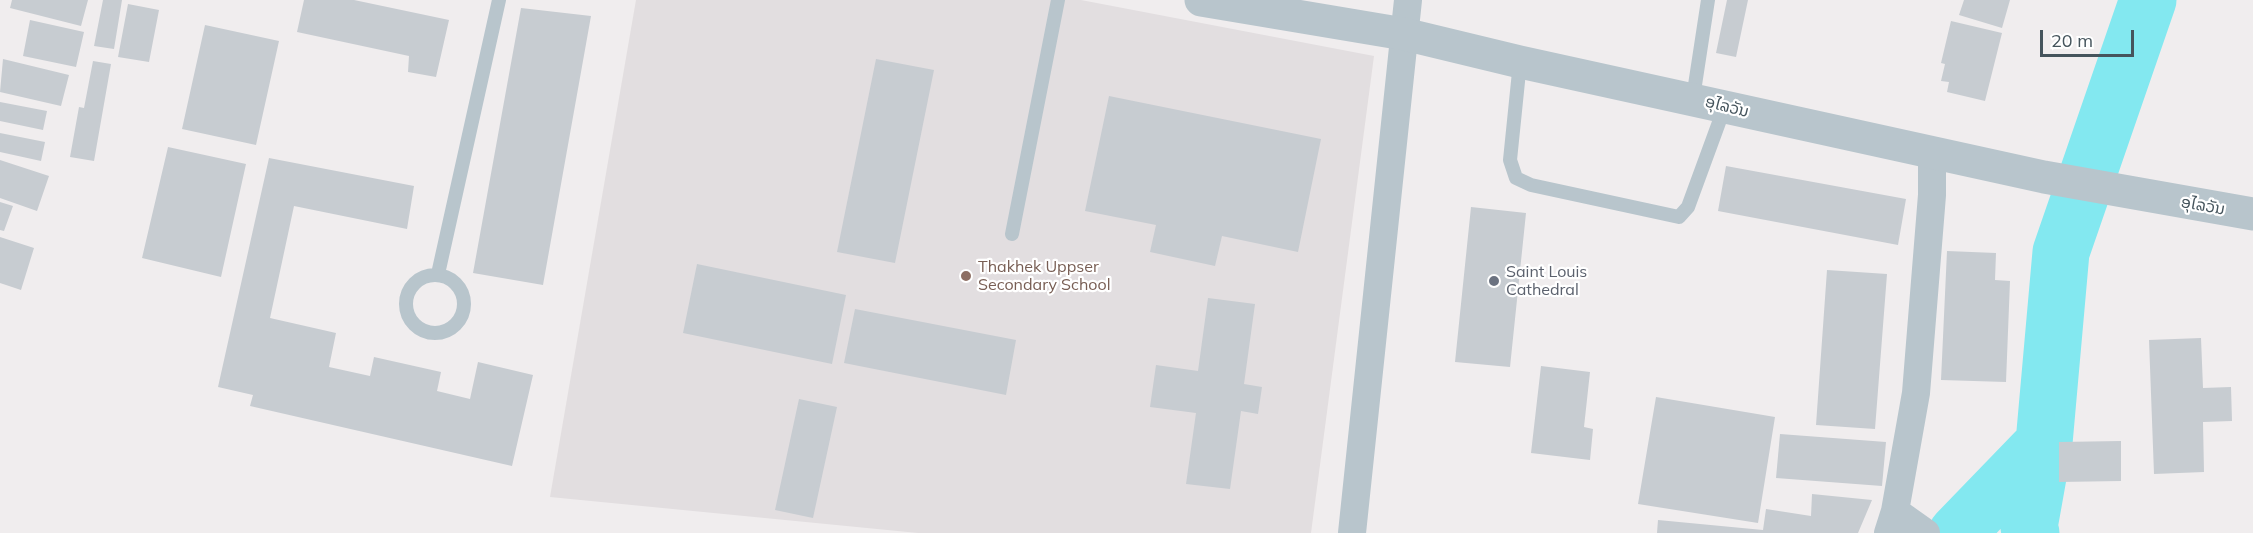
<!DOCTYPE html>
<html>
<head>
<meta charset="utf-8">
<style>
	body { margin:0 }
	#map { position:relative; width:2253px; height:533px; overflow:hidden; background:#f0edee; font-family:Mulish,sans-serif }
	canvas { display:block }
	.scale { position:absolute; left:2040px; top:30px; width:94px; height:27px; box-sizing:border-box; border:3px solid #45545c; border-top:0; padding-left:8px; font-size:18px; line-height:21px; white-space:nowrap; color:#45545c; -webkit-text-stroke:4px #fff; paint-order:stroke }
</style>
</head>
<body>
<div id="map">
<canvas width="2253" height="533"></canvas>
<div class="scale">20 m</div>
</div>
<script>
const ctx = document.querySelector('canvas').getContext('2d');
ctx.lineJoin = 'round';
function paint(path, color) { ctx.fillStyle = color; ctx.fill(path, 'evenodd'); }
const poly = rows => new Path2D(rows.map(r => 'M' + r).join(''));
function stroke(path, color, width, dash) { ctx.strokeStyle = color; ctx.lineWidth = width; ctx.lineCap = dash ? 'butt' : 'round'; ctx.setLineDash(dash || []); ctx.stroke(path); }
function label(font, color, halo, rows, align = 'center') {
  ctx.font = font + ' Mulish,"Noto Sans Lao",sans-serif'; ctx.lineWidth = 4.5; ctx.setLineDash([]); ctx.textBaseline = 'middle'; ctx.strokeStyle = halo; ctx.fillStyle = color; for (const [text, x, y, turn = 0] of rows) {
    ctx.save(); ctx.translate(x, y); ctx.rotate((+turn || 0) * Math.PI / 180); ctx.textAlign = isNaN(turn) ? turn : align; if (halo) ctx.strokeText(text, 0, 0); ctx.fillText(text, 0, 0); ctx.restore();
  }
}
paint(poly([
	[636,0,1081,0,1374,56,1311,533,918,533,550,497]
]), '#e2dee0');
stroke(poly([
	[1957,533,2044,443,2061,252,2148,0],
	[2031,533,2029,527,2044,443]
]), '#83e8f0', 57);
paint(poly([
	[12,0,88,0,81,26,10,8],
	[103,0,122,0,114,49,94,46],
	[304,0,354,0,449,20,436,77,408,72,409,56,297,32],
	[1727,0,1748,0,1736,57,1716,53],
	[1964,0,2010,0,2002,28,1959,15],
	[128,4,159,10,149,62,118,57],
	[521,8,591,16,543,285,473,273],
	[30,20,84,32,76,67,23,56],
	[1951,21,2002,33,1985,101,1947,92,1949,82,1941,81,1945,64,1941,63],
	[205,25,279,41,256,145,182,129],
	[3,59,69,75,61,106,0,92],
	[876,59,934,70,895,263,837,252],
	[93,61,111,64,94,161,70,157,79,107,84,108],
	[1109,96,1321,139,1298,252,1222,236,1215,266,1150,252,1156,225,1085,211],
	[0,102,47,111,43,130,0,121],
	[0,133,45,142,41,161,0,152],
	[168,147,246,164,221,277,142,258],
	[269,158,414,186,407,229,294,206,270,318,336,333,329,367,370,376,374,357,441,372,437,391,470,399,478,362,533,375,512,466,250,406,253,395,218,387],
	[0,160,49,176,37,211,0,198],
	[1726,166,1906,199,1898,245,1718,211],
	[0,202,13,206,4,231,0,230],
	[1471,207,1526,213,1510,367,1455,362],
	[0,237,34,248,21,290,0,283],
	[1947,251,1996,253,1995,280,2010,281,2006,382,1941,380],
	[697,264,846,295,832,364,683,333],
	[1827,270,1887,274,1875,429,1816,425],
	[1208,298,1255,304,1244,384,1262,387,1258,414,1241,411,1230,489,1186,484,1196,413,1150,407,1156,365,1198,371],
	[855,309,1016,340,1006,395,844,363],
	[2201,338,2203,388,2231,387,2232,421,2203,422,2204,472,2154,474,2149,340],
	[1541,366,1590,372,1584,427,1593,429,1590,460,1531,453],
	[1656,397,1775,417,1758,523,1638,504],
	[799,399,837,407,813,518,775,510],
	[1780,434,1886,442,1882,486,1776,478],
	[2121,441,2121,481,2059,482,2059,442],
	[1812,494,1872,500,1858,533,1657,533,1658,520,1763,530,1766,509,1811,516]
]), '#c7ccd1');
stroke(poly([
	[1520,62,1510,160,1516,178,1531,185,1679,217,1688,207,1725,106],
	[1693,98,1708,0],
	[1012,234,1058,0],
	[438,274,499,0],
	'406 304a29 29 0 1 1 58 0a29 29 0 1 1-58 0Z'
]), '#b8c5cc', 14);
stroke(poly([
	[1895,511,1926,533],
	[1352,533,1408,0],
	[1888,533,1895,511,1916,393,1932,195,1932,151]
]), '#b8c5cc', 28);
stroke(poly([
	[1201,0,1404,34,1520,62,2044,177,2253,214]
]), '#b8c5cc', 33);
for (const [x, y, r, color] of [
	[966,276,6,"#8d6e63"],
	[1494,281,6,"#6b7280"]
]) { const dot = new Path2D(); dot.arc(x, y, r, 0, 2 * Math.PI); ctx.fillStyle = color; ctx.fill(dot); stroke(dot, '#fff', 2); }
label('16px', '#45545c', '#fff', [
	["ອຸໄລວັນ",1727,107,14],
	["ອຸໄລວັນ",2203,206,10]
]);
label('16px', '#785e54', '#fff', [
	["Thakhek Uppser",978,267],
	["Secondary School",978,285]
], 'left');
label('16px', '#5b616d', '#fff', [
	["Saint Louis",1506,272],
	["Cathedral",1506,290]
], 'left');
</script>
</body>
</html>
